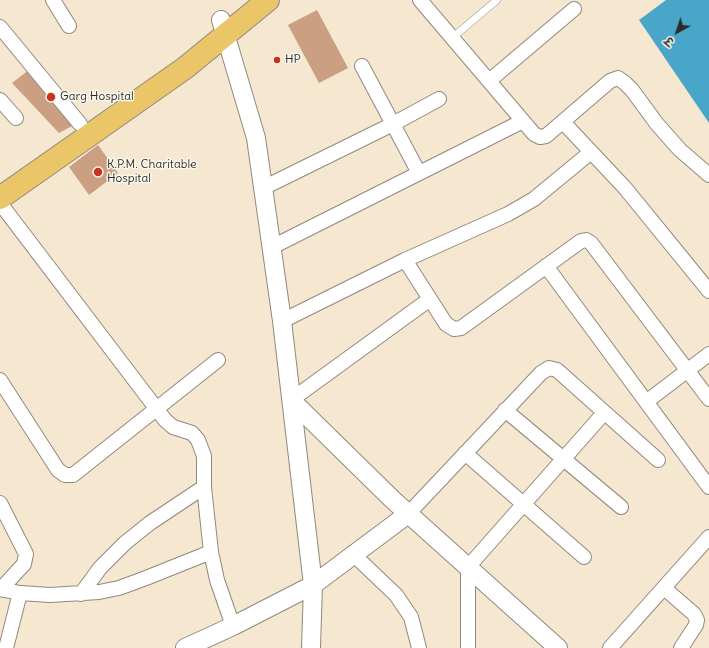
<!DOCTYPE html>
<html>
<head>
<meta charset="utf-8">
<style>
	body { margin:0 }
	#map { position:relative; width:709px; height:648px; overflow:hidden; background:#f5e7d0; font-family:Delius,"Playpen Sans Deva",sans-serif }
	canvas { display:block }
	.north { position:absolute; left:657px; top:12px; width:40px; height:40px; -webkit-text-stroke:3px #fbf7ec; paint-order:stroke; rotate:220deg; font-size:11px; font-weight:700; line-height:16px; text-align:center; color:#2b2b2b }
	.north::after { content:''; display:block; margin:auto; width:14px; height:18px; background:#2b2b2b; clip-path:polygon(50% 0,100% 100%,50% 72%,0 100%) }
</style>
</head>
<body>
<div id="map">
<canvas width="709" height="648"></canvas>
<div class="north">उ</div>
</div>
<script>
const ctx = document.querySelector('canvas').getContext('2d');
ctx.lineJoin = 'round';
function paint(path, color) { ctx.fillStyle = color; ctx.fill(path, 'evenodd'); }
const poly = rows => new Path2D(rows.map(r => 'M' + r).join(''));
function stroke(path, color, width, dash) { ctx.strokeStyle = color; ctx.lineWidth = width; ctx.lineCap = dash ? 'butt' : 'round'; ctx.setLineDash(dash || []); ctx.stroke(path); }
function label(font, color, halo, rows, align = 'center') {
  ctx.font = font + ' Delius,sans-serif'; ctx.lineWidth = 3; ctx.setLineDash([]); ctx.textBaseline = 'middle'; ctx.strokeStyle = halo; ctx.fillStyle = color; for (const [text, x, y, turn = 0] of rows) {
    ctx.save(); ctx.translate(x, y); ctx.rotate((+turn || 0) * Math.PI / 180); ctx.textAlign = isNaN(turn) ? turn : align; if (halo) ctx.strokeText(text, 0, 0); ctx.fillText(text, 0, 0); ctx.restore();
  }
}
paint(poly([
	[666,0,709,0,709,123,639,20]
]), '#49a6c8');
paint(poly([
	[317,10,348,68,319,83,288,25],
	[30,69,72,126,59,133,12,83],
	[98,145,118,173,89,195,69,167]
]), '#ca9f82');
const service = poly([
	[452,38,497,0]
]);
const minor = poly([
	[53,0,69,26],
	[420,0,534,134,540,137,546,136,610,81,618,78,625,83,632,90,657,124,680,150,709,175],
	[0,27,80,124],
	[362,66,419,173],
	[489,81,574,9],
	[0,100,16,118],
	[563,122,625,188,709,291],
	[263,188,393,124,439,99],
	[0,203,165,420,173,427,192,433,198,440,204,456,204,487,211,552,217,580,233,626],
	[272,247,523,121],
	[405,260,446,324,454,329,461,328,581,241,586,240,591,243,709,399],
	[546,266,709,487],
	[282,321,405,260,508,214,534,199,591,152],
	[0,380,58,470,65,475,73,475,218,360],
	[291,400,430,299],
	[646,402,709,354],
	[505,410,621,507],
	[465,453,584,557],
	[0,503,26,554,24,564,1,589],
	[408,514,541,373,549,368,557,370,658,460],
	[354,555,396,595,411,617,419,648],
	[664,588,694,614,697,620,696,625,681,648],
	[0,589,20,593,50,595,99,592,119,588,146,578,211,552],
	[81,594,100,568,125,543,150,523,204,487],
	[6,648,20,593],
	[468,648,468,567,604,413],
	[610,648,709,537]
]);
const tertiary = poly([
	[221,20,256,138,282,321,313,585,311,648],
	[291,400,393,500,558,648],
	[185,648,233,626,313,585,408,514]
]);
const trunk = poly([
	[0,198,185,68,268,0]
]);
stroke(service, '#90897e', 8);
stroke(minor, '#90897e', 16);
stroke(tertiary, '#90897e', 20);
stroke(trunk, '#90897e', 24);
stroke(service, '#fff', 7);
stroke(minor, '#fff', 14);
stroke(tertiary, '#fff', 18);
stroke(trunk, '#ebc669', 22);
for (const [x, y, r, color] of [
	[277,60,4,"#c8321e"],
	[51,97,5,"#c8321e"],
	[98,172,5,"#c8321e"]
]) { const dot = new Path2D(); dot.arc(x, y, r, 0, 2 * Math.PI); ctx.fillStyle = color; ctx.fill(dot); stroke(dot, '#fbf7ec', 1.5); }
label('12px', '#2b2b2b', '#fbf7ec', [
	["HP",285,60],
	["Garg Hospital",60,97],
	["K.P.M. Charitable",107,165],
	["Hospital",107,179]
], 'left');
</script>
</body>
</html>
